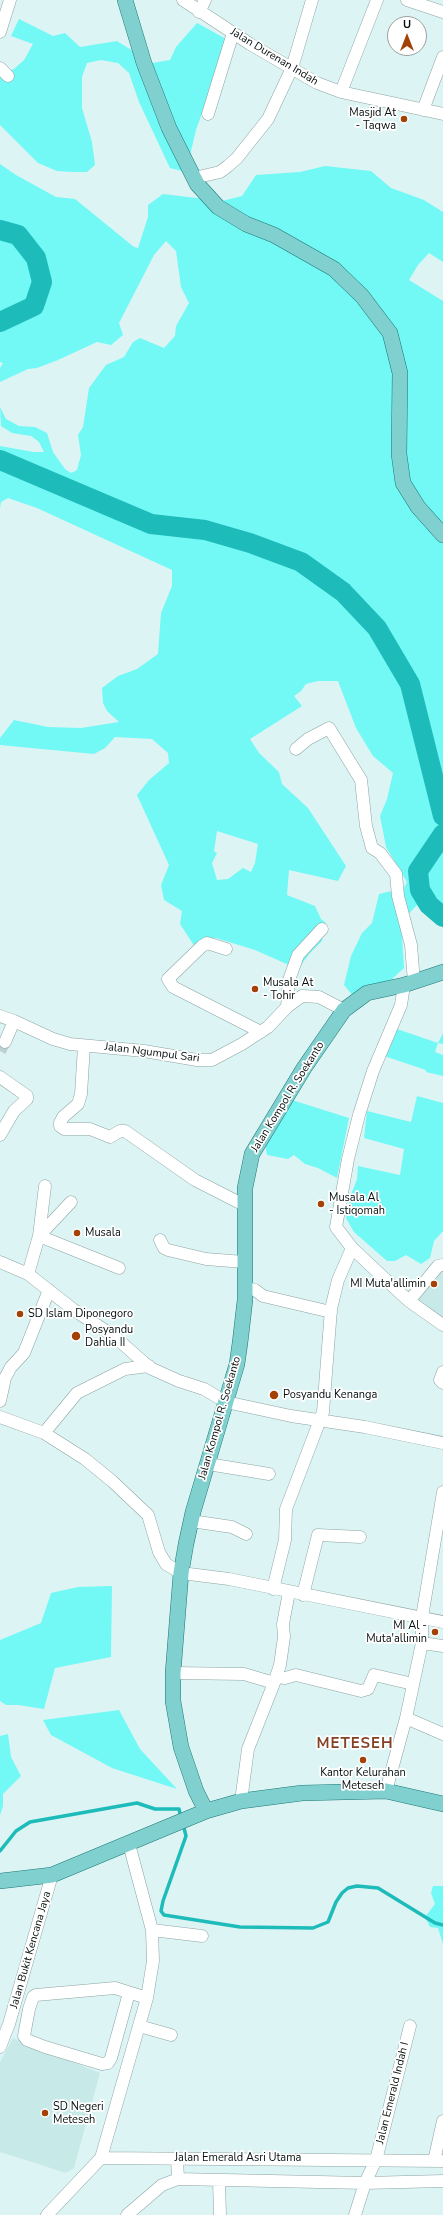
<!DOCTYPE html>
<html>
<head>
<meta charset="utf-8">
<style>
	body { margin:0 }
	#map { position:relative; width:443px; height:2215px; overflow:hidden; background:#dcf5f4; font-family:"Nunito Sans",sans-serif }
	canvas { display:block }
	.north { position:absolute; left:387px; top:16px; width:40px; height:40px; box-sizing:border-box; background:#fff; border:1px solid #9b9f9f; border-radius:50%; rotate:0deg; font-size:11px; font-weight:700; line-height:16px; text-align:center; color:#060f0e }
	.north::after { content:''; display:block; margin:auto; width:14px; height:18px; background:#a44107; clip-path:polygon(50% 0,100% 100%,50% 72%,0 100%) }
</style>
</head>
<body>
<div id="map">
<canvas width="443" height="2215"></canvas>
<div class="north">U</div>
</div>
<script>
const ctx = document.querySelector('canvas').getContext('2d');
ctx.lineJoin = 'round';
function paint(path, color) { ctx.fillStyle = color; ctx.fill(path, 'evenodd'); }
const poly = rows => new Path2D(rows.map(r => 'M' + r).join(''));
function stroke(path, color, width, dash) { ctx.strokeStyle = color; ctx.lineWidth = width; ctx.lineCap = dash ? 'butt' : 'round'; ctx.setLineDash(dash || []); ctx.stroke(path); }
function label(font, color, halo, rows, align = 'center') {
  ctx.font = font + ' "Nunito Sans",sans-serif'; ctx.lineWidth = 3.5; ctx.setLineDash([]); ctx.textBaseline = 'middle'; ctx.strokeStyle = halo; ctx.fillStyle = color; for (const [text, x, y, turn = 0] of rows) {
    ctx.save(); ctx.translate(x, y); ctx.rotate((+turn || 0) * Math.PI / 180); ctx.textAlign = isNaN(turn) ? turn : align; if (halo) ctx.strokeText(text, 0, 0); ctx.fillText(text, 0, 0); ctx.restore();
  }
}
paint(poly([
	[443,1268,443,1321,413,1299],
	[13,2038,100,2073,74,2168,66,2173,0,2152,0,2062]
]), '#c7eae8');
paint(poly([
	[19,19,53,36,65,33,80,47,117,41,152,63,170,60,176,47,197,23,228,40,196,130,186,172,170,168,139,102,129,73,118,63,101,60,87,63,82,77,82,108,92,142,95,165,87,172,75,172,57,171,38,163,0,125,0,74,14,69,24,60,33,44,11,36],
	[0,164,16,175,56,197,75,199,134,247,138,248,148,217,148,205,163,194,222,201,242,196,256,175,300,172,325,166,371,171,391,188,424,200,443,212,443,262,429,253,418,265,409,280,443,301,443,926,417,905,401,922,404,968,391,980,377,996,353,996,344,985,351,956,362,933,372,923,379,894,404,888,407,882,386,847,380,816,387,799,393,773,373,756,356,728,338,681,318,681,306,684,301,691,294,696,302,706,250,739,259,753,279,772,282,784,308,808,346,866,338,881,289,870,287,895,315,906,321,919,326,923,322,941,310,953,298,969,255,950,216,938,205,939,195,947,180,924,182,911,164,900,161,885,169,865,137,795,149,780,169,763,168,753,152,739,115,737,105,748,94,754,0,745,0,738,14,720,48,727,81,728,119,722,107,711,103,703,102,688,118,676,137,669,158,654,161,613,172,586,172,570,37,508,8,498,1,502,0,508,0,446,34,452,44,452,39,442,31,436,12,433,1,426,0,407,6,419,19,426,35,427,47,433,53,452,65,469,71,473,77,470,81,455,78,435,83,427,89,388,106,365,124,357,133,342,140,338,164,348,175,336,176,326,189,303,181,287,176,251,166,241,154,255,119,323,123,335,111,345,97,342,58,360,37,368,28,369,0,382,0,368,3,363,0,362],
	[217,831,258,844,255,863,251,872,243,868,228,879,217,880,212,863,217,853,214,851],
	[397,1029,438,1043,443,1033,443,1044,438,1043,435,1052,443,1055,443,1076,426,1072,426,1070,384,1056],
	[417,1096,443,1103,443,1231,434,1241,430,1258,421,1264,406,1255,395,1261,387,1261,354,1232,346,1218,349,1200,357,1179,358,1166,400,1175,404,1149,364,1138,367,1111,411,1122],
	[292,1100,349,1118,337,1178,318,1168,305,1164,294,1155,288,1159,267,1155,265,1144],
	[112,1586,111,1657,55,1668,44,1709,18,1705,6,1705,0,1701,0,1640,41,1623,51,1593,78,1587],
	[119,1710,140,1749,177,1789,112,1768,51,1735,43,1720],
	[8,1734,11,1757,21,1776,3,1794,3,1806,0,1815,0,1736],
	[433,1886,443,1886,443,1944,438,1928,430,1927,425,1917,435,1904,431,1893]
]), '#72f8f5');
stroke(poly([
	[183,1824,186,1836,163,1901,161,1911,164,1915,240,1927,313,1928,328,1922,336,1902,342,1893,348,1888,357,1886,378,1888,435,1923,443,1925],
	[0,1851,16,1831,30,1822,137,1803,155,1809,179,1809,181,1818]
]), '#1dbbb9', 3.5);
stroke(poly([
	[0,230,18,235,36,258,42,282,34,306,0,322],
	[0,460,151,524,205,530,250,543,301,562,343,592,377,628,410,684,443,816],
	[443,834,418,871,420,890,429,905,443,917]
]), '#1dbbb9', 20);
stroke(poly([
	[0,1051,5,1042]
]), '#bcd2d2', 12, [12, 6]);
const minor = poly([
	[183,0,250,44,317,83,341,92,443,114],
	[407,0,443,12],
	[199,12,205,0],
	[0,32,10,0],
	[0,68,8,76],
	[341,92,377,0],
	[423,110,443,57],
	[208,114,233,33],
	[194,178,220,172,228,166,237,158,268,119,292,68,312,0],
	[296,749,308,739,329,728,361,780,366,826,372,848,380,853,396,874,398,896,411,945,414,982],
	[226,949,207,943,202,946,168,979,173,987,261,1032],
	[404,985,401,1005,373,1071,359,1115,348,1159,336,1227,352,1248,384,1278,409,1301,443,1325],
	[287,1007,289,980,298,955,322,929],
	[0,1016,14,1021,5,1042],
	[14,1021,53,1039,70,1044,144,1051,197,1060,212,1060,242,1044,268,1027,287,1007,302,996,319,997,344,1010],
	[84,1046,81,1094,78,1104,63,1117,60,1123,60,1126,64,1129,90,1129,110,1137,120,1131,125,1131,195,1180,244,1205],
	[0,1077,27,1096,27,1099,14,1111,0,1135],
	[71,1202,39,1236,119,1268],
	[160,1240,164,1248,168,1250,206,1259,244,1262],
	[0,1262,28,1274,74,1310,115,1337,150,1368,179,1381,204,1389,226,1402,291,1416,365,1427,443,1443],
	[28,1274,39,1236,45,1186],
	[245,1288,255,1290,263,1296,331,1312],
	[409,1301,438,1266,443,1265],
	[443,1372,440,1380,443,1383],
	[0,1401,5,1378,11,1367,24,1353,49,1290],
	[0,1417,44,1433,85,1459,112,1481,148,1515,159,1552,166,1564,181,1573,229,1579,443,1622],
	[44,1433,77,1393,125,1369,149,1366],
	[208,1464,269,1474],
	[191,1521,232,1527,246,1534],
	[273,1589,285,1540,286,1509,323,1412,331,1309,338,1280,352,1248],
	[303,1595,318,1535,360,1537],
	[422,1643,443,1646],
	[173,1673,244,1674,274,1683,248,1749,241,1801],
	[277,1677,285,1678,296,1675,361,1691,368,1689,374,1675,413,1684],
	[274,1683,280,1665,284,1637,283,1624,289,1592],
	[406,1718,443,1734],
	[386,1791,406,1718,422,1643,422,1617,443,1492],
	[152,1930,202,1936],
	[129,1993,111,2058,108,2063,102,2064,45,2047,27,2040,24,2036,29,2009,33,1997,36,1995,115,1988,147,1998],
	[139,2026,171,2035],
	[0,2047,9,2024,52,1875],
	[101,2158,443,2161],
	[434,2161,443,2121],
	[178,2179,365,2183,443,2181],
	[219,2181,220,2215],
	[47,2215,101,2158,147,1998,153,1961,152,1930,129,1844],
	[127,2215,162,2185,178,2179,177,2158],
	[355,2215,365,2183,376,2160,410,2026]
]);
const major = poly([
	[125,0,144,63,169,128,197,184,218,207,246,224,274,235,334,269,362,296,390,333,400,373,399,454,403,483,418,507,443,535],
	[206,1811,196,1791,181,1747,173,1701,173,1673,181,1573,186,1544,193,1512,237,1364,240,1343,245,1300,245,1188,252,1154,304,1068,344,1010,367,993,404,985,443,972],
	[0,1881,52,1875,206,1811,241,1801,302,1793,386,1791,443,1804]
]);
stroke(minor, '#8ca3a2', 13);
stroke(major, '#1d7876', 16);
stroke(minor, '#fff', 12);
stroke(major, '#7fd0ce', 15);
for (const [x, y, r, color] of [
	[404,119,4,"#a44107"],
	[255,989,4,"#a44107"],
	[321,1204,4,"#a44107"],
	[77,1233,4,"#a44107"],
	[434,1284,4,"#a44107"],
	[20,1314,4,"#a44107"],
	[76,1336,5,"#a44107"],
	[274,1395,5,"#a44107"],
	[435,1632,4,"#a44107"],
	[363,1760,4,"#a44107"],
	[45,2113,4,"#a44107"]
]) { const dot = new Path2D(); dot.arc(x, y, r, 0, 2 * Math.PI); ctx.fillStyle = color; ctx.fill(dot); stroke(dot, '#fff', 1.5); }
label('11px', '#060f0e', '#fff', [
	["Jalan Durenan Indah",274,57,31],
	["Jalan Ngumpul Sari",152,1053,7],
	["Jalan Kompol R. Soekanto",288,1097,-58],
	["Jalan Kompol R. Soekanto",220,1418,-74],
	["Jalan Bukit Kencana Jaya",31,1950,-74],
	["Jalan Emerald Indah I",393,2093,-76],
	["Jalan Emerald Asri Utama",238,2158]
]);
label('11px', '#060f0e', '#fff', [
	["Masjid At",396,113,"right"],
	["- Taqwa",396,126,"right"],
	["Musala At",263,983],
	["- Tohir",263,996],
	["Musala Al",329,1198],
	["- Istiqomah",329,1211],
	["Musala",85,1233],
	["MI Muta'allimin",426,1284,"right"],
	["SD Islam Diponegoro",28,1314],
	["Posyandu",85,1330],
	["Dahlia II",85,1343],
	["Posyandu Kenanga",283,1395],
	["MI Al -",427,1626,"right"],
	["Muta'allimin",427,1639,"right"],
	["Kantor Kelurahan",363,1773,"center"],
	["Meteseh",363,1786,"center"],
	["SD Negeri",53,2107],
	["Meteseh",53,2120]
], 'left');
ctx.letterSpacing = '1px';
label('bold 15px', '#844225', '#fff', [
	["METESEH",355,1744]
]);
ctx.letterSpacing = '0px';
</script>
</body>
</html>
